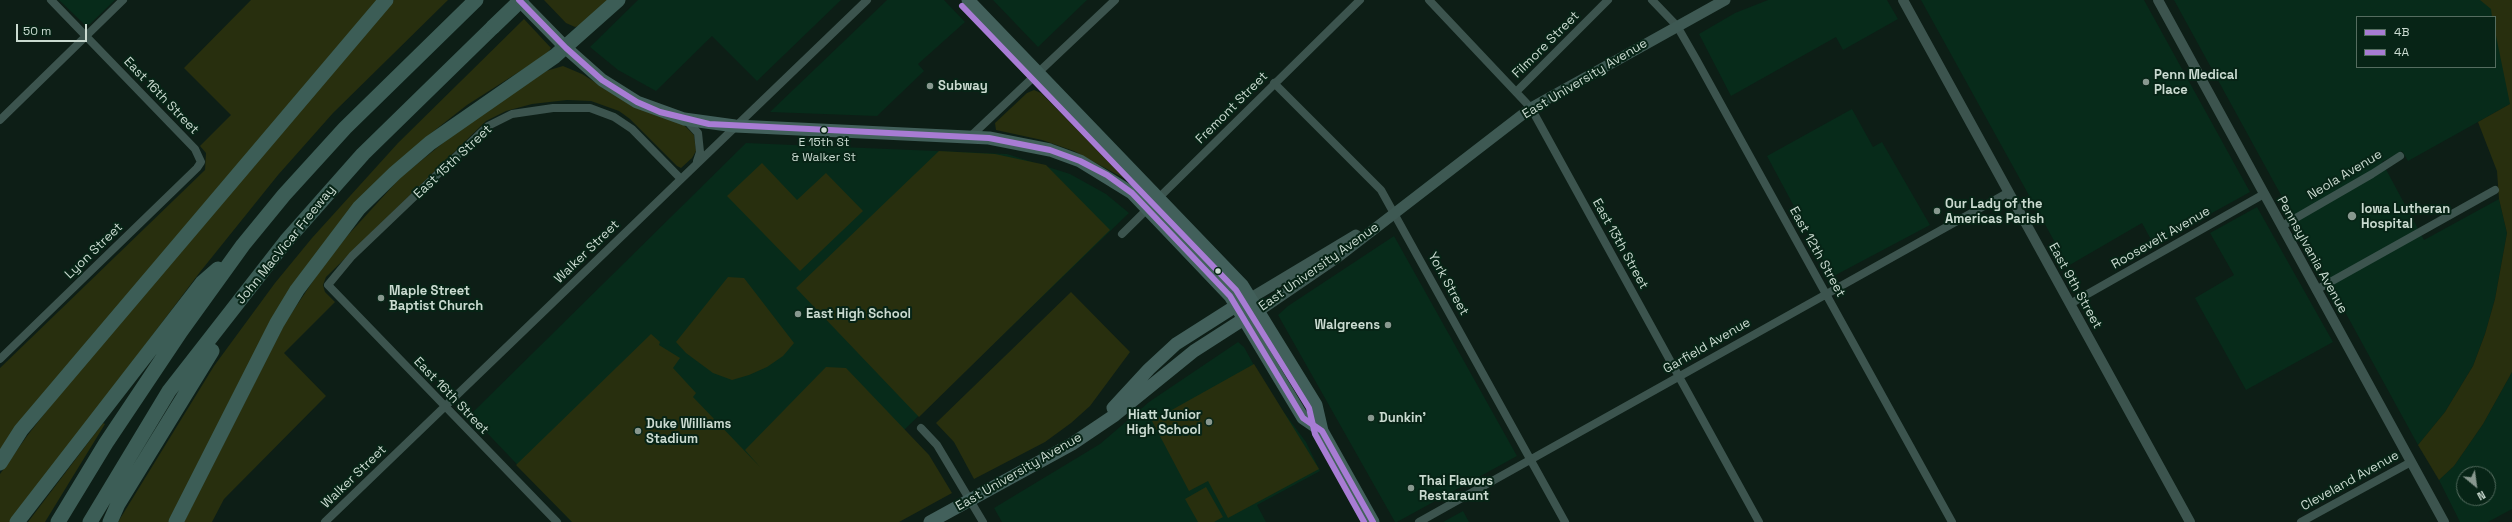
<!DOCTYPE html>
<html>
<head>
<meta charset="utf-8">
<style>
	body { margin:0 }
	#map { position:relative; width:2512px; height:522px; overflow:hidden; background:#0d1e16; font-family:"Space Grotesk",sans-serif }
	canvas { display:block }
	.legend { position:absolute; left:2356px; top:16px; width:140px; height:52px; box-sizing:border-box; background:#072416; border:1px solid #556d60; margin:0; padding:5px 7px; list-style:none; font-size:12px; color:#cadad0 }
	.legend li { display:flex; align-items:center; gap:8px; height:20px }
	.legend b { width:20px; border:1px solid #556d60 }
	.north { position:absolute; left:2456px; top:466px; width:40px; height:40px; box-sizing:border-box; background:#072416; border:1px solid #556d60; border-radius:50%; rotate:151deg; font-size:11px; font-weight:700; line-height:16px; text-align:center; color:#cadad0 }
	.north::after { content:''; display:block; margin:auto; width:14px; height:18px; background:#88988f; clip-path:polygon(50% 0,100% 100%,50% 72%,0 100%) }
	.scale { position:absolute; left:16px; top:24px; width:71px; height:18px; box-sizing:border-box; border:2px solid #cadad0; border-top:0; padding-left:5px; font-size:12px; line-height:14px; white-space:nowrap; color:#cadad0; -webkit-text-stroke:3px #072416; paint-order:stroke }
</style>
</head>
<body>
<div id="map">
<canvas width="2512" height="522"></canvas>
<ul class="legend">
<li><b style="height:5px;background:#a87cd4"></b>4B</li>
<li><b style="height:5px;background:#a87cd4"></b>4A</li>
</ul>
<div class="north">N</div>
<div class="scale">50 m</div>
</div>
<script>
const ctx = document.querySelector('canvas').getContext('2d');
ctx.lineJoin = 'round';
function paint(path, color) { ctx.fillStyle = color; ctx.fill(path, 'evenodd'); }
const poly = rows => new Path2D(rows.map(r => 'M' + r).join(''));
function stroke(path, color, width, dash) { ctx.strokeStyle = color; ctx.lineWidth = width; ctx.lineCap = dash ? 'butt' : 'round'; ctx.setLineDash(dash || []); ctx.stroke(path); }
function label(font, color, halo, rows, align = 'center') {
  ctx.font = font + ' "Space Grotesk",sans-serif'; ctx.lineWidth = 4; ctx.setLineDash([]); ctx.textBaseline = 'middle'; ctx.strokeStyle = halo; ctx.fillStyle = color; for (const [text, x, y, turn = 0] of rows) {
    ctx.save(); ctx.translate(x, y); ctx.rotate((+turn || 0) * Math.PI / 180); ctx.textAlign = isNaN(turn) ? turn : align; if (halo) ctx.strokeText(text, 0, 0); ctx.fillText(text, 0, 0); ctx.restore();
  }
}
paint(poly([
	[59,0,115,0,90,24,85,25],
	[638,0,841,0,757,81,712,36,656,91,618,70,590,47],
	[887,0,944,0,965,22,918,64,924,71,877,116,770,112],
	[993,0,1087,0,1038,47],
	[1768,0,1887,0,1898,19,1843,50,1836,37,1731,96,1699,34,1735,13],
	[1921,0,2144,0,2250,192,2154,245,2142,223,2068,266],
	[2174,0,2512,0,2512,103,2408,161,2402,151,2382,162,2424,240,2499,199,2507,233,2495,299,2485,334,2473,366,2445,412,2418,445],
	[2357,17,2495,17,2495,67,2357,67],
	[1852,109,1873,147,1882,142,1930,225,1832,277,1767,156],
	[746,143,1007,154,1070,174,1106,194,1129,213,904,430,572,522,470,415],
	[2257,207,2333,342,2246,390,2195,298,2234,275,2210,233],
	[1394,236,1517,456,1397,522,1395,522,1278,315,1288,306],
	[1238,342,1244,347,1268,391,1306,442,1320,471,1257,505,1266,522,1002,522,994,508,1100,444,1149,402],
	[2512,372,2512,509,2488,522,2460,522,2439,480,2454,466,2483,424],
	[2464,474,2488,474,2488,498,2464,498],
	[1463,511,1469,522,1443,522]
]), '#072b1a');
paint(poly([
	[251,0,378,0,0,451,0,368,205,170,206,153,200,146,231,115,184,68],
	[394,0,448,0,333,113,278,175,200,272,12,522,0,522,0,474,27,436,55,400],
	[544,0,609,0,579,26,575,27,566,23],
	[2480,0,2512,0,2512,372,2483,424,2454,466,2439,480,2418,445,2445,412,2473,366,2485,334,2495,299,2507,233,2499,199,2497,171,2478,122,2510,104,2495,31,2495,17,2492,17,2491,9],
	[524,19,551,48,547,54,467,105,430,134,347,216,170,522,118,522,214,366,275,283,312,238,398,143],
	[563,66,582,74,633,106,683,124,694,135,696,151,692,158,681,168,677,166,630,119,619,111,591,101,567,100,532,104,506,111,486,121,326,277,323,285,325,292,335,302,284,353,326,396,224,499,212,522,184,522,285,323,323,266,348,235,401,177,459,130,546,71],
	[1034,90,1041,93,1127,180,1074,151,1042,140,996,130,995,123,1027,93],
	[939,151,995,154,1046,165,1110,230,919,417,796,288],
	[762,163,797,200,826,173,863,211,800,271,727,196],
	[728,277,744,278,794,343,783,356,767,367,749,375,732,380,713,373,686,353,676,342],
	[1071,292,1130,352,1090,406,1071,423,1045,442,974,479,954,442,936,423],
	[651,334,660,342,659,345,680,358,673,368,696,393,693,397,760,467,745,450,826,367,846,368,929,455,952,493,899,522,572,522,516,465],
	[1254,364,1319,469,1228,518,1208,481,1189,491,1152,421],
	[103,423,105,424,45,522,28,522],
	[1206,487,1223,517,1214,522,1198,522,1185,499]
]), '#282f0e');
stroke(poly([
	[1429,0,1531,108,1759,522],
	[1652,0,1677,26,1696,59,1952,522],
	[1274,83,1381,190,1565,522],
	[1517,91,1608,0],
	[0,120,123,0],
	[687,121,698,133,700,152,697,161],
	[971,136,1115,0],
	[2282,226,2372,174,2400,156],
	[1122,234,1360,0],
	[2316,290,2495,190],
	[2070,304,2264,194],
	[0,359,197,168,201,162,195,149,51,0],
	[921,428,937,445,983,522],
	[325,522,867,0],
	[557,522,328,285,352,256,488,126,512,114,553,108,590,108,614,117,632,129,680,178],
	[1419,522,2009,192],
	[2301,522,2411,462]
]), '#3c544e', 8);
stroke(poly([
	[1903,0,2190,522],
	[2158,0,2444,522]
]), '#3c544e', 10);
stroke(poly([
	[1251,298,1356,235],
	[1259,311,1338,257,1531,108,1725,0]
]), '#3e5953', 11);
stroke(poly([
	[519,0,566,48,602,80,637,102,684,119,735,126,989,138,1050,150,1080,161,1132,193,1230,296,1303,418,1322,431],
	[968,0,1242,285,1316,405,1322,431,1373,522],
	[1113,408,1149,369,1176,344,1242,302],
	[930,522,1072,444,1115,415,1194,351,1250,315]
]), '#42605b', 13);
stroke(poly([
	[0,463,21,430,386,0],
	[17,522,202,283,218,269],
	[58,522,106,443,181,331,243,245,284,195,345,128,476,0],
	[90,522,169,391,286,241,363,154,493,27],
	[110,522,118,504,212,351],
	[176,522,277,323,297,290,359,208,395,173,430,143,555,56,618,0]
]), '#3c5d56', 15);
stroke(poly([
	[493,27,521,0]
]), '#3c5d56', 15);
stroke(poly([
	[519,0,566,48,602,80,637,102,660,112,709,124,989,138,1050,150,1080,161,1107,175,1132,193,1230,296,1303,418,1322,431,1373,522]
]), '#a87cd4', 6);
stroke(poly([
	[962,6,1236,290,1309,408,1315,434,1364,522]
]), '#a87cd4', 6);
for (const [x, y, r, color] of [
	[2146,82,4,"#88988f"],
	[930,86,4,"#88988f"],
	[824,130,3.5,"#cadad0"],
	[1937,211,4,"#88988f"],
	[2352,216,5,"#88988f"],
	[1218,271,3.5,"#cadad0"],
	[381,298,4,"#88988f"],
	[798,314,4,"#88988f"],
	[1388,325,4,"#88988f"],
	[1371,418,4,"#88988f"],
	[1209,422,4,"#88988f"],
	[638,431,4,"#88988f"],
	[1411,488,4,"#88988f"]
]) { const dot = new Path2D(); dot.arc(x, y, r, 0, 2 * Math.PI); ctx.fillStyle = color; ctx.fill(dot); stroke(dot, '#072416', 1.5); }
label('12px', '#cadad0', '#072416', [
	["E 15th St",824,143],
	["& Walker St",824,158]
]);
label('13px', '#cadad0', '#072416', [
	["Filmore Street",1546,45,-45],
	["East University Avenue",1585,79,-31],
	["East 16th Street",161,96,46],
	["Fremont Street",1232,108,-45],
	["East 15th Street",453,162,-43],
	["Neola Avenue",2345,175,-31],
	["Roosevelt Avenue",2161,238,-30],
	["East 13th Street",1620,244,61],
	["John MacVicar Freeway",286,245,-51],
	["Lyon Street",94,251,-44],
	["Walker Street",587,252,-44],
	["East 12th Street",1817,252,61],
	["Pennsylvania Avenue",2312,255,61],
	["East University Avenue",1319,267,-35],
	["York Street",1448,284,61],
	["East 9th Street",2075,286,61],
	["Garfield Avenue",1707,346,-30],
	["East 16th Street",451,396,46],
	["East University Avenue",1019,472,-30],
	["Walker Street",354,477,-44],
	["Cleveland Avenue",2350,481,-29]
]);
label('bold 13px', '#cadad0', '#072416', [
	["Penn Medical",2154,75],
	["Place",2154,90],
	["Subway",938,86],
	["Our Lady of the",1945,204],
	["Americas Parish",1945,219],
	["Iowa Lutheran",2361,209],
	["Hospital",2361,224],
	["Maple Street",389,291],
	["Baptist Church",389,306],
	["East High School",806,314],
	["Walgreens",1380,325,"right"],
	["Hiatt Junior",1201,415,"right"],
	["High School",1201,430,"right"],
	["Dunkin'",1379,418],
	["Duke Williams",646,424],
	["Stadium",646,439],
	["Thai Flavors",1419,481],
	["Restaraunt",1419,496]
], 'left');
</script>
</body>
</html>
